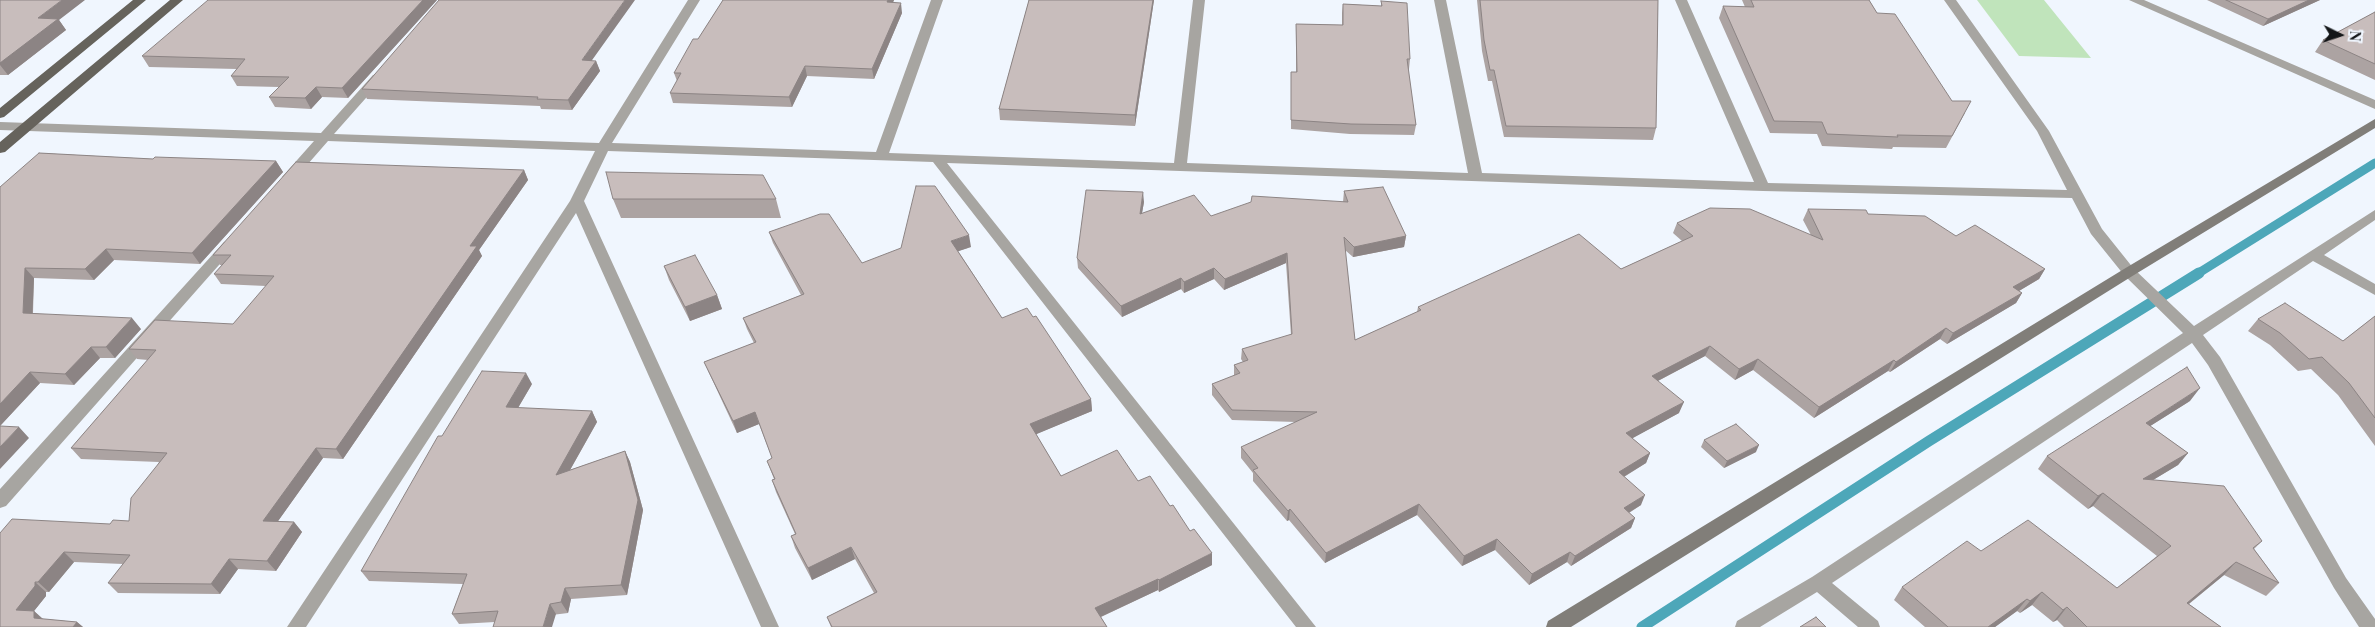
<!DOCTYPE html>
<html>
<head>
<meta charset="utf-8">
<style>
	body { margin:0 }
	#map { position:relative; width:2375px; height:627px; overflow:hidden; background:#f0f6fe; font-family:"Playfair Display",serif }
	canvas { display:block }
	.north { position:absolute; left:2315px; top:10px; width:50px; height:50px; -webkit-text-stroke:4px #f0f6fe; paint-order:stroke; rotate:94deg; font-size:14px; font-weight:700; line-height:20px; text-align:center; color:#131618 }
	.north::after { content:''; display:block; margin:auto; width:18px; height:22px; background:#131618; clip-path:polygon(50% 0,100% 100%,50% 72%,0 100%) }
</style>
</head>
<body>
<div id="map">
<canvas width="2375" height="627"></canvas>
<div class="north">N</div>
</div>
<script>
const ctx = document.querySelector('canvas').getContext('2d');
ctx.lineJoin = 'round';
function paint(path, color) { ctx.fillStyle = color; ctx.fill(path, 'evenodd'); }
const poly = rows => new Path2D(rows.map(r => 'M' + r).join(''));
function stroke(path, color, width, dash) { ctx.strokeStyle = color; ctx.lineWidth = width; ctx.lineCap = dash ? 'butt' : 'round'; ctx.setLineDash(dash || []); ctx.stroke(path); }
paint(poly([
	[1977,0,2044,0,2091,58,2019,56]
]), '#c0e4bb');
stroke(poly([
	[2197,274,2375,163]
]), '#4da7b9', 9);
stroke(poly([
	[1642,627,1929,441,2199,273]
]), '#4da7b9', 11);
paint(poly([
	[688,0,700,0,612,143,876,152,931,0,943,0,889,153,1174,163,1193,0,1205,0,1187,163,1468,173,1434,0,1446,0,1482,173,1754,182,1675,0,1687,0,1768,183,2067,190,2037,131,1944,0,1956,0,2049,131,2102,229,2134,269,2194,326,2375,210,2375,220,2324,255,2375,284,2375,295,2313,261,2203,335,2220,357,2346,578,2375,619,2375,627,2359,627,2334,588,2208,365,2192,343,1832,583,1878,621,1880,627,1858,627,1817,592,1760,627,1735,627,1737,621,1812,577,2183,333,2124,275,2091,234,2072,198,1763,191,947,163,1316,627,1296,627,933,162,608,151,584,201,779,627,761,627,576,213,306,627,287,627,570,201,595,151,328,141,294,180,289,181,282,177,314,141,0,130,0,122,321,133,373,75,377,74,383,78,381,81,334,134,599,143,688,0],
	[2129,0,2144,0,2375,100,2375,109,2129,0],
	[229,240,236,245,234,248,6,506,0,508,0,489,224,242,229,240]
]), '#a7a5a1');
paint(poly([
	[2375,119,2375,128,2134,275,1571,627,1546,627,1548,621,2124,269,2375,119]
]), '#817e79');
paint(poly([
	[133,0,146,0,4,117,0,118,0,108,133,0],
	[170,0,183,0,5,152,0,153,0,142,170,0]
]), '#66635c');
paint(poly([
	[0,0,59,20,66,30,8,75,0,75],
	[437,0,348,98,322,97,311,109,275,107,269,97,279,87,237,86,231,76,237,69,149,67,142,56],
	[723,0,894,0,893,2,902,13,874,79,807,76,792,107,673,103,670,93,677,81,674,73,698,39],
	[1029,0,1154,0,1135,126,1000,120,999,109],
	[1477,0,1658,0,1656,128,1653,140,1504,137,1492,81,1488,81,1482,51],
	[1742,0,1869,0,1877,13,1952,101,1965,113,1946,148,1893,147,1892,149,1822,146,1817,134,1770,133,1719,18,1723,6,1745,7],
	[2207,0,2320,0,2263,26],
	[1381,1,1410,59,1409,69,1408,69,1416,125,1414,135,1350,134,1291,129,1291,72,1296,72,1296,24,1342,25,1342,13,1343,4,1381,6],
	[2375,12,2375,80,2315,52,2323,40],
	[592,61,596,61,600,71,572,110,541,109,540,106,367,99,362,89],
	[39,153,153,159,276,161,283,172,200,264,114,260,94,280,34,278,33,313,141,329,115,358,100,358,74,385,40,383,0,426],
	[524,170,528,180,479,250,482,256,343,459,323,458,278,521,294,522,302,532,276,571,238,569,220,594,118,593,108,583,123,564,74,562,49,592,46,592,46,596,34,611,43,619,77,622,83,627,0,627,0,533,110,524,129,521,159,462,81,459,71,448,148,360,137,359,129,349,233,324,266,286,221,284,214,274,222,265,220,265,213,255],
	[1344,191,1406,236,1404,247,1353,257,1345,250,1355,340,1417,312,1418,307,1621,269,1682,241,1673,233,1677,223,1811,235,1803,220,1808,209,1868,214,1956,236,2045,269,2039,279,2019,291,2022,293,2016,303,1947,344,1940,339,1890,372,1888,371,1814,418,1753,370,1735,380,1705,356,1658,381,1679,413,1632,438,1650,453,1646,463,1624,477,1641,505,1629,513,1635,518,1631,528,1571,566,1567,562,1529,585,1495,550,1462,566,1417,515,1325,563,1289,520,1287,521,1253,481,1253,473,1241,458,1241,447,1296,422,1232,420,1212,395,1212,384,1234,376,1234,365,1243,362,1241,359,1242,349,1291,335,1286,263,1224,290,1214,279,1184,293,1181,289,1122,317,1078,268,1077,258,1144,202,1142,213,1211,216,1343,202],
	[613,199,776,199,781,218,621,218],
	[769,232,862,263,971,247,958,251,1002,318,1091,399,1092,411,1036,434,1061,476,1138,481,1170,506,1212,565,1159,592,1158,590,1101,617,1107,627,831,627,827,617,874,593,855,559,812,580,795,548,791,536,795,534,776,492,772,480,774,479,767,461,772,458,759,424,737,433,709,373,704,362,754,343,747,329,743,318,801,295,773,243],
	[664,266,717,295,722,309,690,321,669,280],
	[2375,316,2375,446,2338,395,2311,369,2298,371,2270,345,2248,331,2258,319,2343,341],
	[532,384,518,408,592,411,597,422,570,470,625,451,630,462,643,510,627,595,571,599,568,613,495,622,459,624,452,614,463,584,369,581,361,571,442,436],
	[2190,401,2150,426,2188,453,2178,465,2153,480,2262,541,2254,549,2279,583,2266,596,2224,575,2189,604,2221,627,2064,627,2057,620,2053,622,2032,605,2020,613,2017,611,1995,627,1925,627,1894,600,1902,587,1981,551,2117,588,2157,556,2093,506,2088,509,2038,469,2047,456],
	[1704,440,1756,452,1724,468,1701,447]
]), '#aca3a2');
paint(poly([
	[62,0,85,0,59,20,66,30,8,75,0,65,0,63,38,18],
	[423,0,437,0,348,98,342,88],
	[625,0,635,0,585,70,582,60],
	[888,0,894,0,889,12,887,2],
	[1153,0,1154,0,1135,126,1135,115],
	[2309,0,2320,0,2263,26,2268,19],
	[901,3,902,13,874,79,872,69],
	[596,61,600,71,572,110,568,100],
	[805,66,807,76,792,107,789,97],
	[316,87,322,97,311,109,305,98],
	[276,161,283,172,200,264,192,253],
	[524,170,528,180,479,250,482,256,343,459,336,449,470,246],
	[1143,192,1144,202,1140,224,1140,214],
	[969,235,971,247,953,253,951,241],
	[1406,236,1404,247,1353,257,1354,247],
	[106,249,114,260,94,280,85,269],
	[1287,253,1286,263,1224,290,1225,279],
	[25,268,34,278,32,324,23,313],
	[1214,268,1214,279,1184,293,1184,282],
	[2045,269,2039,279,2007,298,2013,287],
	[1181,278,1181,289,1122,317,1121,306],
	[2022,293,2016,303,1947,344,1953,333],
	[717,295,722,309,690,321,685,307],
	[132,318,141,329,115,358,106,347],
	[1946,328,1940,339,1890,372,1896,362],
	[1710,346,1705,356,1648,386,1652,376],
	[91,347,100,358,74,385,65,374],
	[1758,359,1753,370,1735,380,1739,369],
	[1894,360,1888,371,1814,418,1819,407],
	[30,372,40,383,0,426,0,404],
	[526,373,532,384,512,418,506,407],
	[2200,388,2190,401,2136,435,2146,423],
	[1091,399,1092,411,1032,436,1030,424],
	[1684,402,1679,413,1622,444,1626,433],
	[592,411,597,422,561,486,556,475],
	[755,412,759,424,737,433,733,421],
	[19,427,29,438,0,469,0,447],
	[1759,445,1756,452,1724,468,1727,461],
	[316,448,323,458,271,531,263,521],
	[625,451,630,462,643,510,627,595,621,585],
	[1650,453,1646,463,1615,482,1619,472],
	[2188,453,2178,465,2133,492,2143,479],
	[2103,493,2093,506,2088,509,2098,496],
	[1645,495,1641,505,1620,518,1624,508],
	[1419,504,1417,515,1325,563,1326,553],
	[1290,509,1289,520,1287,521,1288,511],
	[1635,518,1631,528,1571,566,1575,556],
	[294,522,302,532,276,571,267,561],
	[1497,539,1495,550,1462,566,1464,556],
	[851,547,855,559,812,580,808,568],
	[64,552,74,562,49,592,38,582],
	[1570,552,1567,562,1529,585,1532,574],
	[1212,553,1212,565,1159,592,1159,580],
	[229,559,238,569,220,594,211,584],
	[2236,562,2224,575,2175,615,2187,603],
	[1158,579,1158,590,1096,619,1095,608],
	[35,582,46,592,46,596,34,611,45,621,45,627,16,610],
	[565,588,571,599,568,613,561,602],
	[2042,592,2032,605,2020,613,2030,601],
	[2027,599,2017,611,1995,627,1988,627],
	[550,604,556,614,552,627,543,627],
	[2067,607,2057,620,2053,622,2063,610],
	[77,622,83,627,73,627]
]), '#8c8484');
const building = poly([
	[0,0,62,0,38,18,58,19,0,63,0,0],
	[208,0,423,0,342,88,316,87,305,98,269,97,289,77,231,76,245,59,142,56,208,0],
	[439,0,625,0,582,60,596,61,568,100,537,99,538,97,362,89,439,0],
	[723,0,888,0,887,2,901,3,872,69,805,66,789,97,670,93,681,73,674,73,693,39,698,39,723,0],
	[1029,0,1153,0,1135,115,999,109,1029,0],
	[1480,0,1658,0,1656,128,1506,126,1494,70,1490,70,1484,40,1480,0],
	[1751,0,1869,0,1877,13,1895,14,1952,101,1971,101,1952,136,1897,135,1898,137,1827,134,1822,122,1774,121,1723,6,1754,7,1751,0],
	[2226,0,2309,0,2268,19,2226,0],
	[1381,1,1407,3,1410,59,1407,59,1416,125,1351,124,1291,120,1291,72,1297,72,1296,24,1343,25,1343,4,1382,6,1381,1],
	[2375,12,2375,64,2323,40,2375,12],
	[39,153,153,159,155,157,276,161,192,253,106,249,85,269,25,268,23,313,132,318,106,347,91,347,65,374,30,372,0,404,0,187,39,153],
	[296,162,524,170,470,246,477,246,336,449,316,448,263,521,294,522,267,561,229,559,211,584,108,583,130,555,64,552,38,582,35,582,35,586,16,610,34,611,34,618,77,622,73,627,0,627,0,533,12,519,110,524,113,520,129,521,131,498,167,453,71,448,156,350,129,349,155,320,233,324,274,276,214,274,231,255,213,255,296,162],
	[606,172,763,175,776,199,613,199,606,172],
	[916,186,935,186,969,235,951,241,1002,318,1027,308,1033,317,1036,316,1091,399,1030,424,1061,476,1117,450,1138,481,1150,476,1170,506,1173,505,1190,531,1194,529,1212,553,1159,580,1158,579,1095,608,1107,627,832,627,827,617,877,592,851,547,808,568,791,536,796,534,772,480,775,479,767,461,772,458,755,412,733,421,704,362,756,342,743,318,804,294,769,232,820,214,829,214,862,263,901,248,916,186],
	[1383,187,1406,236,1354,247,1344,237,1355,340,1421,310,1418,307,1579,234,1621,269,1693,236,1677,223,1710,208,1750,209,1823,240,1808,209,1866,210,1868,214,1925,216,1956,236,1975,225,2045,269,2013,287,2022,293,1953,333,1946,328,1896,362,1894,360,1819,407,1758,359,1739,369,1710,346,1652,376,1684,402,1626,433,1650,453,1619,472,1645,495,1624,508,1635,518,1575,556,1570,552,1532,574,1497,539,1464,556,1419,504,1326,553,1290,509,1288,511,1253,470,1258,468,1241,447,1317,412,1232,410,1212,384,1240,373,1234,365,1248,360,1242,349,1292,334,1287,253,1225,279,1214,268,1184,282,1181,278,1121,306,1077,258,1086,190,1143,192,1140,214,1194,195,1211,216,1251,202,1252,196,1348,202,1344,191,1383,187],
	[695,255,717,295,685,307,664,266,695,255],
	[2285,303,2343,341,2375,316,2375,418,2349,383,2322,357,2309,359,2280,333,2258,319,2285,303],
	[2187,367,2200,388,2146,423,2188,453,2143,479,2224,486,2262,541,2253,548,2279,583,2236,562,2187,603,2221,627,2087,627,2067,607,2063,610,2042,592,2030,601,2027,599,1988,627,1948,627,1902,587,1967,541,1981,551,2028,520,2117,588,2171,546,2103,493,2098,496,2047,456,2187,367],
	[482,371,526,373,506,407,592,411,556,475,625,451,638,500,621,585,565,588,561,602,550,604,543,627,493,627,498,611,452,614,467,574,361,571,438,436,442,436,482,371],
	[1736,424,1759,445,1727,461,1704,440,1736,424],
	[0,426,19,427,0,447,0,426],
	[1816,617,1826,627,1800,627,1816,617]
]);
paint(building, '#c8bdbc');
stroke(building, '#8c8484', 1);
</script>
</body>
</html>
